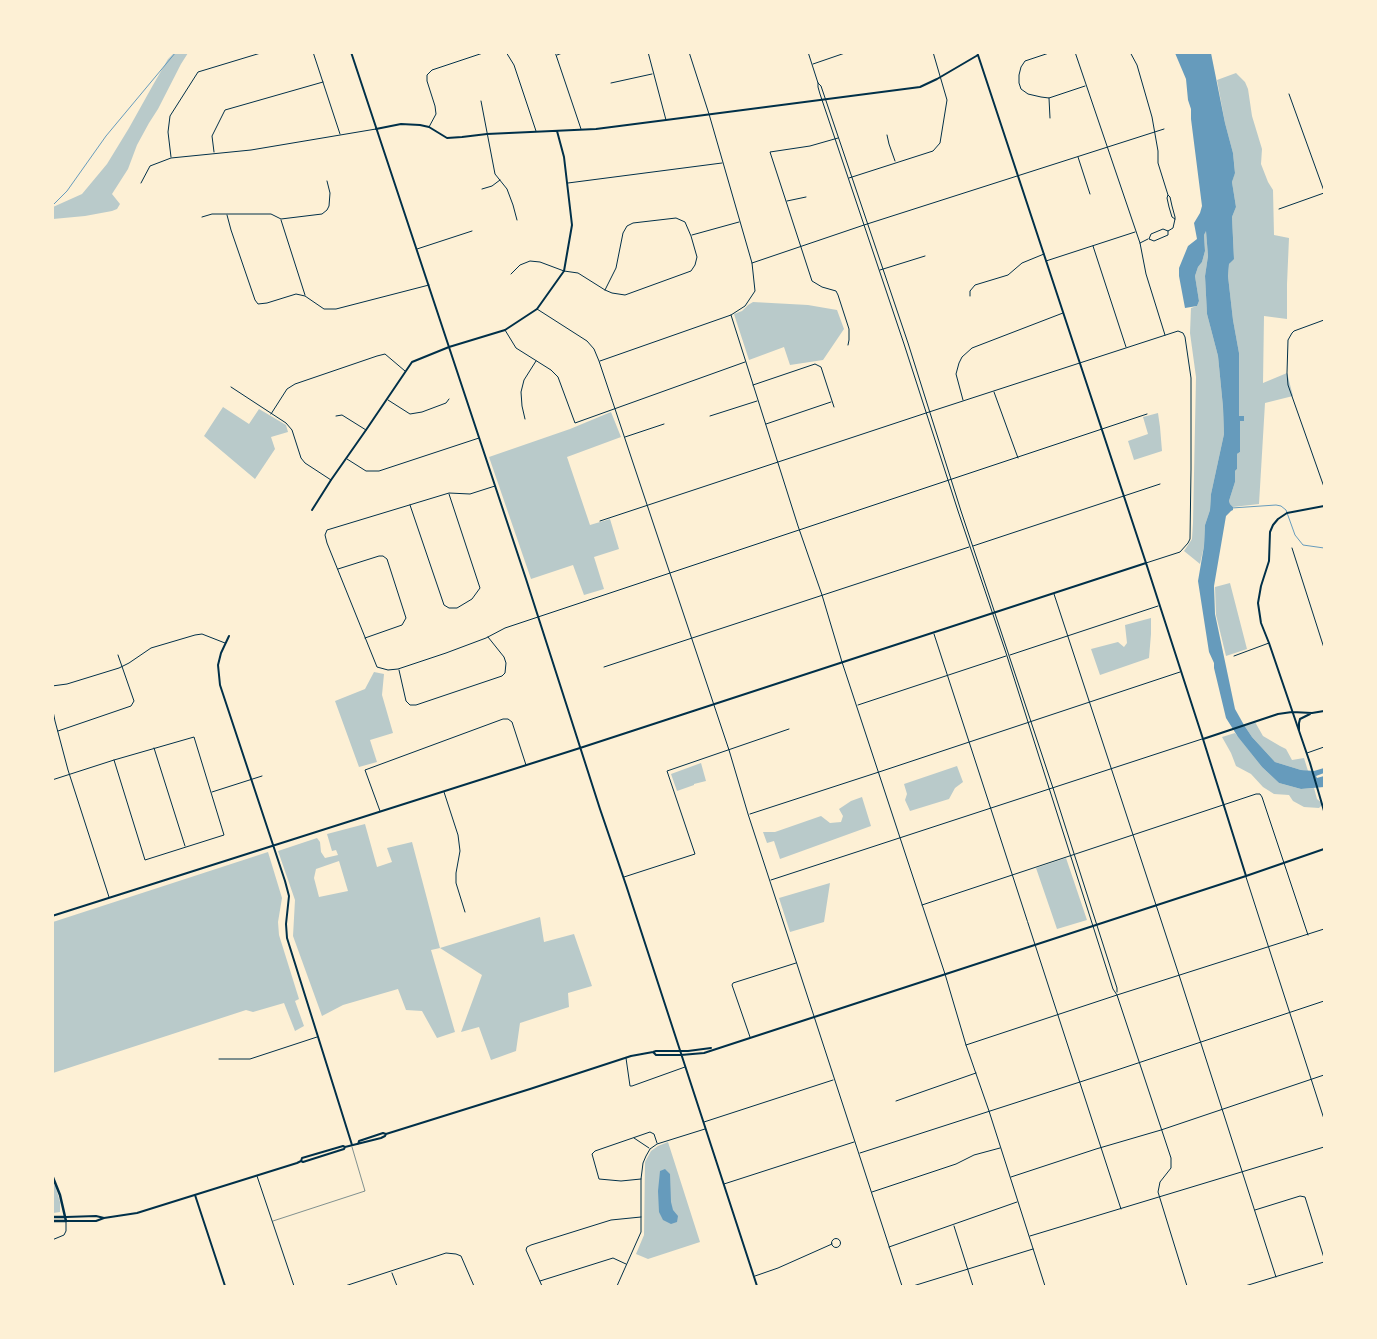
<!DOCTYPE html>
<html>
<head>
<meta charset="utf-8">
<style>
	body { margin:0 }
	#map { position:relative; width:1377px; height:1339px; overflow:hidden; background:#fdf0d5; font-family:"Archivo Narrow",sans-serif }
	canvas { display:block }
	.frame { position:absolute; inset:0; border:54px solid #fdf0d5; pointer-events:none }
</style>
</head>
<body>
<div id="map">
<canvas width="1377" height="1339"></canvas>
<div class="frame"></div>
</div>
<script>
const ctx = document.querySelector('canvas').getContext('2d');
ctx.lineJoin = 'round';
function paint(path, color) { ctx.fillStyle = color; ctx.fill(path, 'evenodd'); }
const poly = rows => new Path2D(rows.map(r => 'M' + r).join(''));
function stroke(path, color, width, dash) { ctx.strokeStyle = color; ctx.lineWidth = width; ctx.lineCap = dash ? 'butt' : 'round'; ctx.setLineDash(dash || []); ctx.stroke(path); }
paint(poly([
	[174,53,188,53,181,64,158,109,149,123,137,145,128,169,112,194,120,204,117,209,112,211,85,216,53,219,53,207,82,194,107,164,129,128,153,85,168,59],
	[1236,73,1245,82,1248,89,1252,116,1262,149,1261,164,1268,182,1273,190,1274,235,1289,238,1287,284,1287,319,1264,316,1263,383,1287,373,1293,396,1265,403,1259,504,1233,507,1230,504,1229,501,1235,482,1235,471,1237,469,1237,454,1240,452,1240,421,1244,421,1244,416,1239,416,1239,353,1233,320,1228,276,1229,264,1234,258,1232,217,1236,207,1232,182,1235,172,1233,153,1225,123,1217,80],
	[1206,230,1208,256,1205,276,1207,314,1218,356,1223,407,1224,434,1211,494,1210,510,1205,525,1204,546,1200,564,1184,551,1192,539,1193,523,1196,377,1190,333,1191,308,1197,306,1199,301,1195,276,1198,267,1202,262,1205,251,1204,235],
	[753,302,808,305,837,310,844,329,823,360,790,365,784,347,749,360,734,314,742,311,748,305],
	[223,407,249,424,259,409,286,425,288,432,271,437,275,449,255,479,204,436],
	[611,412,621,437,567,457,590,525,610,519,619,549,594,557,604,589,584,595,573,565,531,579,489,457,570,429],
	[1158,413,1160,427,1162,451,1134,460,1128,441,1148,434,1143,417],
	[1230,583,1247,649,1226,656,1216,615,1215,587],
	[1151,618,1151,634,1149,658,1100,675,1091,649,1118,642,1124,647,1127,643,1125,625],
	[374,672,384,674,382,695,393,733,370,740,377,762,359,767,335,701,365,689],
	[1255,722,1263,736,1280,746,1286,749,1292,760,1304,758,1308,771,1301,770,1275,762,1252,737,1244,725],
	[1235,733,1262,767,1279,783,1301,789,1314,788,1317,799,1323,804,1319,808,1304,807,1293,801,1289,795,1274,794,1263,787,1251,774,1236,766,1231,753,1222,737],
	[701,763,706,781,694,784,694,785,677,791,671,774],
	[957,766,963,782,955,788,949,799,910,811,905,800,907,794,904,784],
	[862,797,871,826,780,859,774,841,767,843,763,832,775,832,821,816,830,823,841,822,843,816,839,809,851,801],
	[365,824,377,867,392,862,387,848,412,842,440,948,540,917,544,942,574,934,592,986,568,993,569,1007,520,1023,516,1051,491,1060,479,1027,461,1032,482,975,440,948,431,950,455,1032,437,1038,422,1011,406,1010,398,989,343,1005,322,1016,293,936,295,900,278,851,317,838,320,842,321,852,325,858,338,855,336,850,332,851,327,834],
	[339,861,348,891,319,897,314,878,316,869],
	[268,852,282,898,278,922,279,935,299,999,295,1001,304,1026,295,1031,284,1003,253,1012,246,1010,53,1073,53,922],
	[1066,858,1087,920,1057,929,1036,868],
	[830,883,824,922,790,932,779,898],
	[668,1142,700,1242,648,1259,636,1254,644,1235,645,1162,651,1151,658,1146],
	[55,1185,60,1202,60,1212,53,1213,53,1186]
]), '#b9caca');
paint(poly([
	[1175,53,1211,53,1225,123,1233,153,1235,173,1232,182,1236,207,1232,217,1234,259,1229,264,1228,276,1233,320,1239,353,1239,416,1244,416,1244,421,1240,421,1240,452,1237,454,1237,469,1235,471,1235,482,1229,501,1230,504,1233,507,1233,510,1231,511,1226,516,1214,586,1215,614,1235,709,1244,725,1252,737,1275,762,1301,770,1314,771,1324,768,1324,773,1316,776,1317,778,1324,776,1324,787,1301,789,1279,783,1262,767,1238,737,1226,718,1214,668,1214,663,1209,652,1198,581,1204,546,1205,525,1210,510,1211,494,1224,434,1223,407,1218,356,1207,314,1205,276,1208,256,1206,231,1204,235,1205,251,1202,262,1198,267,1195,276,1199,301,1197,306,1185,308,1179,276,1179,268,1188,246,1197,239,1194,223,1200,213,1202,206,1191,119,1191,109,1188,100,1186,79],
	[665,1169,670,1174,671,1202,673,1210,678,1216,677,1222,671,1224,663,1220,659,1212,658,1191,660,1171]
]), '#669bbc');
stroke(poly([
	[52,206,67,191,106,136,176,52],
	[1232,508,1276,505,1281,506,1286,510,1295,535,1303,545,1324,548]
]), '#669bbc', 1);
stroke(poly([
	[273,1221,365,1191,352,1147]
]), '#003049', 0.5);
stroke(poly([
	[313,52,340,134],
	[506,52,514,65,536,131],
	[555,52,581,129],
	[648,52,666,120],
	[808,52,818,83,821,86,908,343,961,511,1053,788,1117,988,1117,992],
	[1052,52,1025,61,1021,67,1019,75,1019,83,1021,89,1028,94,1041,97,1049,98,1085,86],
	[1075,52,1140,243,1146,274,1165,335],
	[1130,52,1137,65,1152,117,1158,151,1158,163,1168,195],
	[557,55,565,52],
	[813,64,848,52],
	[611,83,652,74],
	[818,83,818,87,820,94,904,344,958,511,1007,656,1113,989,1117,995,1171,1158,1171,1168,1160,1182,1158,1192,1187,1286],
	[1289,94,1324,191],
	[1049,98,1050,118],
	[481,101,495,174,507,189,513,205,517,220],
	[429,127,436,114,435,106,427,81,427,75,432,70,486,52],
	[887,135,889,144,895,161],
	[838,138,810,146,770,152,812,281,822,287,836,291,838,295,849,329,849,340,848,345],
	[214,152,212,136,225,110,323,82],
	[171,157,168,132,170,116,198,72,264,52],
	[1078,157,1090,194],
	[849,178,933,151,940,143,947,100,933,52],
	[141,183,150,166,171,158,251,150,376,129],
	[568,183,722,163],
	[482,189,492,186,500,180],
	[787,201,806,197],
	[1279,209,1324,193],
	[227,215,231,230,255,300,258,304,267,303,296,294,305,296,324,309,336,309,429,285],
	[202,217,212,214,271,214,281,219,322,214,327,210,329,206,330,193,327,181],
	[281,220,305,295],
	[1168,231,1168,235,1154,241,1149,239,1151,234,1163,229,1168,231,1173,228,1175,219,1172,217,1169,207,1167,198,1168,195,1170,197,1172,206,1175,217,1175,219],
	[692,235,739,222],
	[1140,243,1148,239],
	[1093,246,1126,347],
	[417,249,472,231],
	[1046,261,1135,232],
	[752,263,864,225,1164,129],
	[880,270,925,256],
	[511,274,520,265,530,261,540,262,564,271,578,273,605,290,612,293,625,295,691,271,695,265,697,257,691,236,685,222,676,218,633,223,627,226,623,233,616,268,605,290],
	[970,296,970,291,975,285,1008,275,1022,263,1044,254],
	[537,309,587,341,594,349,599,361,729,750,748,814,902,1286],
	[731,315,798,526,822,595,842,662,945,974,966,1045,989,1111,1045,1286],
	[1324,320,1294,331,1292,333,1288,340,1287,373,1288,385,1324,487],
	[505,330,516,348,551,370,558,377,575,423,745,362],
	[600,361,731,315,745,306,755,291,752,263,709,114,689,52],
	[753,385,815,364,821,367,834,407],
	[231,387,286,423,292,430,301,458,305,463,331,480],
	[994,392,1018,458],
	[388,400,410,414,422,412,446,403,449,399],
	[963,400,956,374,959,363,962,357,972,348,1063,313],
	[271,414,287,389,295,384,377,356,385,354,405,371],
	[336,416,342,415,366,430],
	[710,416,757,401],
	[525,419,522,406,521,392,524,380,536,361],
	[766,424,831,402],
	[625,437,664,424],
	[347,459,366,471,379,471,479,438],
	[495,486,470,494,449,493,327,530,325,535,327,543,377,667,388,670,398,669,446,653,486,638,505,628,1147,414],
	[410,505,444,605,449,608,457,608,472,599,480,588,449,494],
	[600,521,926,413,1178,331,1183,333,1185,337,1191,378,1191,469,1190,539,1188,543,1180,552,1146,563],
	[973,546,1160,484],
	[1292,548,1324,648],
	[338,569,379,556,383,556,387,559,406,618,402,625,365,638],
	[1054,594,1179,975,1276,1277],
	[934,634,1121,1209],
	[1010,655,1158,606],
	[1234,656,1269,643],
	[604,667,969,547],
	[399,670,406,701,410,705,416,705,502,676,505,673,506,663,504,657,488,637],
	[52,686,67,684,119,668,129,663,151,648,195,635,202,634,225,643],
	[858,705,1006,656],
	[52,706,55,721,68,770,109,897],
	[58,731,131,706,134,701,118,655],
	[154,748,185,846],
	[1307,753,1324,747],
	[52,780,114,760,194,737,224,835,145,860,114,760],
	[212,792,262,776],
	[444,792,458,835,460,851,456,873,456,883,465,912],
	[380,811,365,770,503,719,508,719,512,722,526,765],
	[750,814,882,771,1180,672],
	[624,877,695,854,667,771,789,729],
	[1246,877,1324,1119],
	[771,880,1202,739],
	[922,905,1256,794,1260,794,1262,797,1308,935],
	[750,1037,732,985,733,983,796,963],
	[966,1045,1117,995,1324,929],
	[626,1058,630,1086,632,1086,685,1067],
	[219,1059,250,1059,317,1037],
	[896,1101,976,1073],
	[704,1122,833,1080],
	[634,1138,649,1148],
	[860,1153,1114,1071,1324,1001],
	[257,1176,294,1286],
	[1011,1177,1096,1149,1161,1130,1324,1075],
	[641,1179,621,1181,599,1179,592,1154,595,1151,650,1132,654,1134,657,1143],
	[724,1184,854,1142],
	[872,1192,956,1164,974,1155,1000,1148],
	[1255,1210,1300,1196,1305,1197,1324,1258],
	[954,1226,973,1286],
	[1030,1236,1324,1147],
	'831.5 1243a4.5 4.5 0 1 1 9 0a4.5 4.5 0 1 1-9 0Z',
	[52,1240,64,1235,66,1231,66,1221],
	[889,1247,1017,1202],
	[392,1273,397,1286],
	[755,1276,778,1268,832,1244],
	[540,1281,613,1258,626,1264],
	[345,1286,446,1253,456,1254,461,1256,474,1286],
	[542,1286,526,1250,527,1247,531,1245,611,1220,641,1217],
	[617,1286,641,1232,641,1179,643,1163,646,1156,650,1149,657,1144,705,1129],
	[913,1286,1033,1249],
	[1245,1286,1324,1262]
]), '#003049', 1);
stroke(poly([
	[977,52,1146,563],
	[376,129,401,124,420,125,429,127,447,138,462,137,487,134,596,129,666,120,920,87,937,79,978,55],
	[312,510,331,480,366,430,412,362,449,347,505,330,537,309,564,271,572,225,564,157,557,131],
	[229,636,221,653,218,665,220,685,285,881,289,896,286,924,287,938,352,1145],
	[1203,739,1246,876],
	[52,916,580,748],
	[195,1195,225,1286]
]), '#003049', 2);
stroke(poly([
	[351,52,526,579,600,809,626,885,757,1286],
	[1324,506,1287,513,1278,519,1273,525,1270,532,1269,561,1261,586,1258,603,1261,623,1269,643,1310,763,1324,811],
	[1299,731,1299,723,1300,719,1310,714],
	[580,748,1146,563,1203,739,1278,714,1292,712,1312,713,1324,711],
	[653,1052,656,1055,681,1055,704,1053,1246,876,1324,849],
	[358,1144,359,1141,383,1133,386,1134,530,1089,631,1056,653,1052,656,1051,688,1051,711,1048],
	[301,1161,303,1162,344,1149,345,1147,381,1138,385,1136,386,1134],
	[66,1217,96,1216,104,1218],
	[66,1221,96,1221,104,1218,137,1213,297,1163,301,1161,302,1158,343,1146,345,1147]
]), '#003049', 2);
stroke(poly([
	[52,1175,60,1195,66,1221,52,1221],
	[52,1217,66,1217]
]), '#003049', 2.5);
</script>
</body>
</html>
